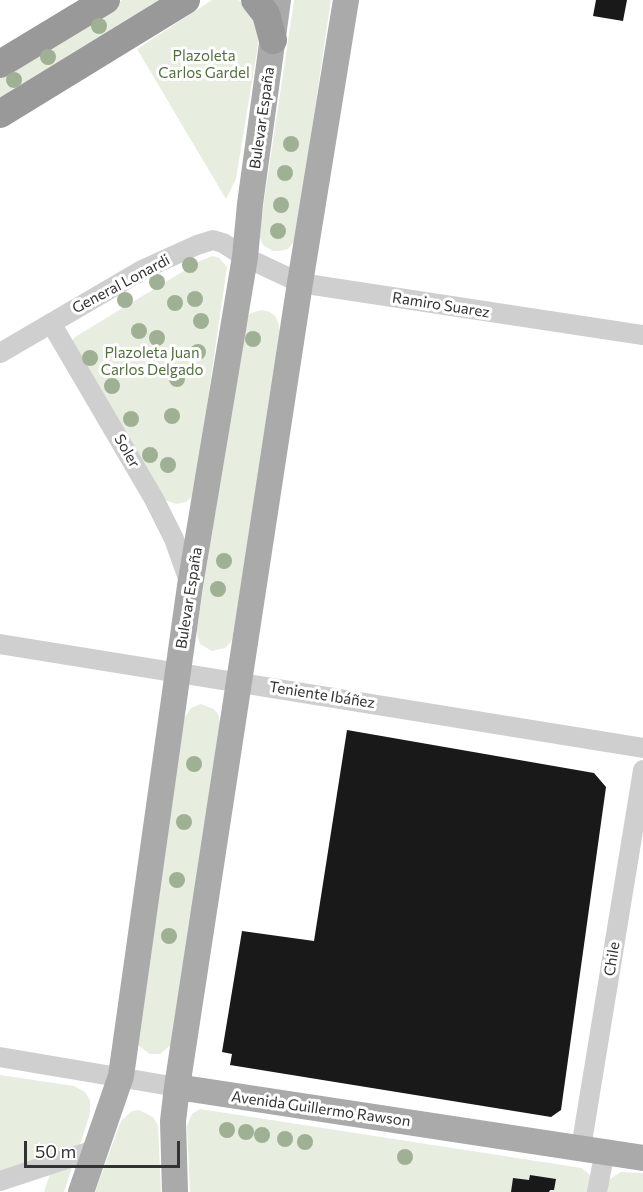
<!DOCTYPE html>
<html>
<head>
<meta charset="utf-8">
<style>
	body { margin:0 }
	#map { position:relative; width:643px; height:1192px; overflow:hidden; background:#fff; font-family:Commissioner,sans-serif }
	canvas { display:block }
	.scale { position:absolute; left:24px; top:1141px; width:156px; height:27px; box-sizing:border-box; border:3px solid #323232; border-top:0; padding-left:8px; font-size:18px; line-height:21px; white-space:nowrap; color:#323232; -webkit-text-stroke:4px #fff; paint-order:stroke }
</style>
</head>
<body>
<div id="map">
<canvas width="643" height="1192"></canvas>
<div class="scale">50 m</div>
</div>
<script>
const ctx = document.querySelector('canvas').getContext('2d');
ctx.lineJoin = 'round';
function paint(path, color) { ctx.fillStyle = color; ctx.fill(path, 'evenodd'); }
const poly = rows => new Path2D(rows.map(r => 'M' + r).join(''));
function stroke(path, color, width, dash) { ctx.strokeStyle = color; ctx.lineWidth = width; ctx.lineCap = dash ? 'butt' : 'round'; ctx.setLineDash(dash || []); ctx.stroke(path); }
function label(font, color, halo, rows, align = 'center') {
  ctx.font = font + ' Commissioner,sans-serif'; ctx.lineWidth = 6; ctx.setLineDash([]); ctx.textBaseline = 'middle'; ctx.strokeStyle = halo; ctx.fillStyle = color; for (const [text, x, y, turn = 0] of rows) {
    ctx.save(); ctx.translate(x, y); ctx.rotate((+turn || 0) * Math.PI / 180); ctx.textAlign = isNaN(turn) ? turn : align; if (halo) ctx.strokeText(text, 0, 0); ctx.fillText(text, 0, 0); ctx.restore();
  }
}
paint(poly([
	[122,0,165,0,0,100,0,74],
	[212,0,238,0,247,5,260,33,236,179,226,199,137,49],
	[294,0,331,0,296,236,293,243,288,249,280,251,273,251,263,245,259,235],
	[213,256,219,258,227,267,194,495,186,502,176,504,165,500,71,342,75,337,200,261],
	[262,310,270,312,276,317,279,325,280,333,233,636,231,642,225,648,212,651,200,644,197,635,197,629,245,319,251,313],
	[201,704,214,709,218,714,221,726,171,1045,160,1054,150,1054,138,1045,184,718,191,708],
	[0,1075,74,1086,85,1092,90,1100,90,1113,81,1142,78,1145,0,1175],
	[200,1109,582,1168,591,1176,589,1192,190,1192,187,1126,192,1114],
	[139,1110,153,1117,158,1125,161,1192,95,1192,121,1121,132,1111],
	[72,1167,64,1192,44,1192,51,1171],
	[621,1172,643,1173,643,1192,603,1192,610,1179]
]), '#e7eee0');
paint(poly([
	[596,0,627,0,623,21,593,16],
	[347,730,594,773,606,787,561,1110,551,1117,230,1065,232,1054,222,1052,242,931,314,941],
	[530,1175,556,1179,554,1190,550,1190,549,1192,511,1192,513,1178,529,1180]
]), '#191919');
stroke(poly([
	[51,323,154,499,174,539,190,584],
	[0,353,144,269,197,245,213,240,223,243,245,257,300,283,643,335],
	[0,644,643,748],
	[0,1057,177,1087],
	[581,1148,643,770],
	[0,1181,97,1149],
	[597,1192,605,1151]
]), '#cfcfcf', 20);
stroke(poly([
	[177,1087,643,1158],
	[81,1192,121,1076,190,586,245,257,250,204,278,0],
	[175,1192,173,1121,177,1087,300,283,346,0]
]), '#aaa', 26);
stroke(poly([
	[255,0,266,14,273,40],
	[0,64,106,0],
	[0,114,186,0]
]), '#999', 28);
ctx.fillStyle = '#a0b094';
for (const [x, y] of [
	[99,26],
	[48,57],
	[14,80],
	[291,144],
	[285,173],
	[281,205],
	[278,231],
	[190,265],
	[157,282],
	[195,299],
	[125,300],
	[175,303],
	[201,321],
	[139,331],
	[157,338],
	[253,339],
	[198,352],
	[90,358],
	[177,379],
	[112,386],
	[172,416],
	[131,419],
	[150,455],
	[168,465],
	[224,561],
	[218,589],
	[194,764],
	[184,822],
	[177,880],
	[169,936],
	[227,1130],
	[246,1132],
	[262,1135],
	[285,1139],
	[305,1142],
	[405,1157]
]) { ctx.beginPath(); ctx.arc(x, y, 8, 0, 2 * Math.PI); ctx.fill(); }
label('15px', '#536f3d', '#fff', [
	["Plazoleta",204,56],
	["Carlos Gardel",204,73],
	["Plazoleta Juan",152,353],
	["Carlos Delgado",152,370]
]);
label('15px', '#323232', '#fff', [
	["Bulevar España",262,118,-82],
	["General Lonardi",121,284,-28],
	["Ramiro Suarez",441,305,9],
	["Soler",127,451,60],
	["Bulevar España",189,598,-81],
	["Teniente Ibáñez",322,695,9],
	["Chile",612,959,-81],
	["Avenida Guillermo Rawson",321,1109,8]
]);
</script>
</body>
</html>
